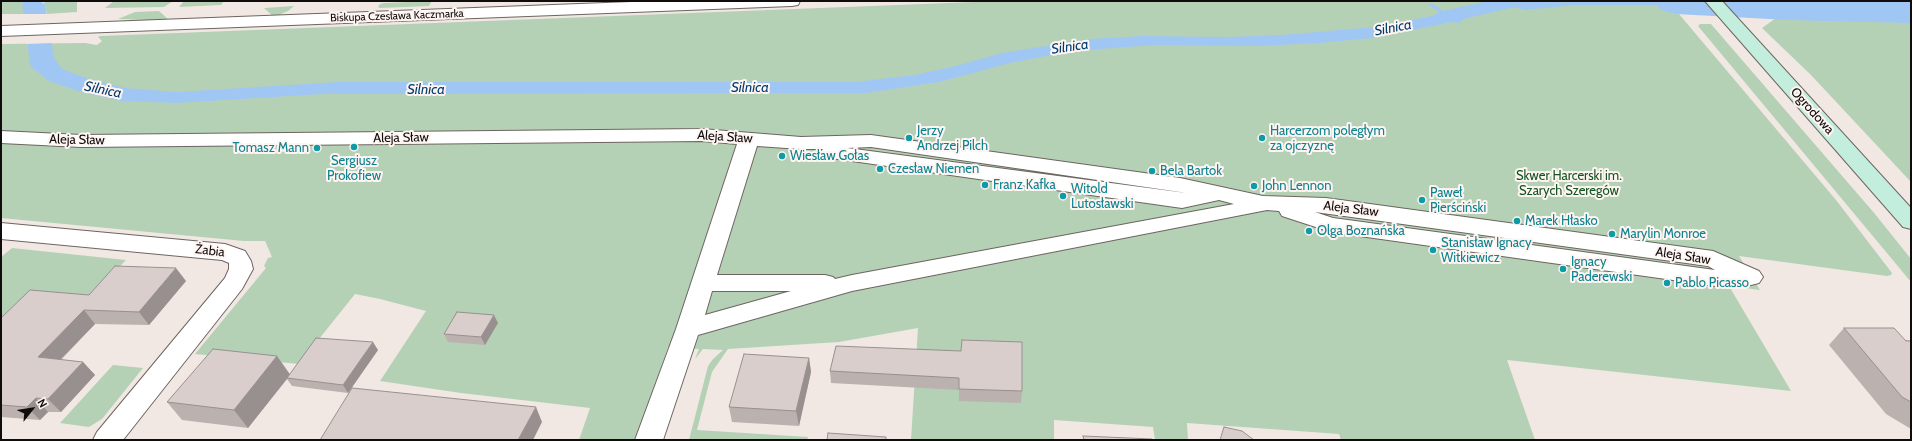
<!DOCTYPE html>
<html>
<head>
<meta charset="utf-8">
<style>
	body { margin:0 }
	#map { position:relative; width:1912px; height:441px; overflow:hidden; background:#f2e8e3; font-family:Cabin,sans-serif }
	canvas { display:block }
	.frame { position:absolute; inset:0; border:2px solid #100c0b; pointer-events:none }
	.north { position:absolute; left:12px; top:389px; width:40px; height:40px; -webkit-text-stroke:3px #fef5f2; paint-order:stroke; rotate:60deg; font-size:11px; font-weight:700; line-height:16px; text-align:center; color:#100c0b }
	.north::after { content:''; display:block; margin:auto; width:14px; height:18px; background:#100c0b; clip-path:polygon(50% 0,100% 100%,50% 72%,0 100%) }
</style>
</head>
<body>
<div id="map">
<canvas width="1912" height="441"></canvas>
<div class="frame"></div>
<div class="north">N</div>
</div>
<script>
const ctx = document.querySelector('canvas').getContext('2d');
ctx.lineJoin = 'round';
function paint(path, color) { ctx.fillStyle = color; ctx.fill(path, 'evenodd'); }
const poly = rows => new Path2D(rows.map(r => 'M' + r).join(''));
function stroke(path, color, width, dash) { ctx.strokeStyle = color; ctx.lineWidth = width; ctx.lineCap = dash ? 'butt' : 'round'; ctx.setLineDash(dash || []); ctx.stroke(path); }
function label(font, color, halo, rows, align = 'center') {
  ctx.font = font + ' Cabin,sans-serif'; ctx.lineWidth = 4; ctx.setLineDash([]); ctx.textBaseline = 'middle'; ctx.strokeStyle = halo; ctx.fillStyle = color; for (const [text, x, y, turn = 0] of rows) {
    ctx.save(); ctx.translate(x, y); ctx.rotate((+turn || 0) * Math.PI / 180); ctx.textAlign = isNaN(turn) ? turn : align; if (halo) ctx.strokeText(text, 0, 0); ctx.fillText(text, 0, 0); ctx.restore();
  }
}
paint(poly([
	[1,1,22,1,25,14,1,14],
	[44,1,77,1,77,12,47,14],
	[114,1,173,1,164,7,105,8],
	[184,1,224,1,221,5,179,7],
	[432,1,429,6,380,8,378,7,380,4,384,3],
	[1000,1,1668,1,1836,200,1892,273,1891,275,1887,276,1739,256,1760,290,1729,286,1791,391,1507,360,1535,440,1341,440,1339,434,1187,423,1188,440,1155,440,1153,427,1054,420,1054,440,911,440,918,328,839,342,728,349,712,372,697,430,808,437,807,440,689,440,708,366,713,359,723,350,703,349,695,359,699,349,668,347,636,440,579,440,590,408,461,393,380,381,426,311,380,299,355,294,299,364,195,354,266,268,264,266,268,258,272,257,265,241,244,241,1,218,1,44,85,43,97,45,102,41,98,37,100,36],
	[1759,1,1911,1,1911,182,1811,75,1762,28,1776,18],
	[294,6,288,11,274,17,264,8],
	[159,11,170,21,118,19,135,12],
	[1700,24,1711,24,1875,214,1911,259,1911,282,1698,26],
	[12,248,126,260,89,298,1,324,1,257],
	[113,365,143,368,102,419,89,427,60,423]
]), '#b4d1b5');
paint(poly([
	[22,1,39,1,45,4,54,58,61,68,67,71,89,79,125,88,177,92,338,82,855,82,914,75,952,67,1002,53,1090,39,1141,36,1230,37,1281,35,1386,26,1434,15,1439,12,1428,4,1432,3,1443,11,1488,1,1668,1,1672,5,1574,5,1525,10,1515,7,1480,15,1464,19,1459,23,1452,22,1372,38,1319,43,1256,46,1155,45,1072,51,1010,63,939,82,866,93,322,94,176,103,120,101,78,91,49,81,31,67,30,63],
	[1759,1,1786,3,1786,2,1833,1,1902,4,1911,5,1911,15,1785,13,1766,9]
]), '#a0c7f3');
paint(poly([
	[22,14,49,14,52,43,26,44]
]), '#f2e8e3');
paint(poly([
	[1655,1,1911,1,1911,23,1788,20,1676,14,1661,10,1655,1]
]), '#a0c7f3');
const street = poly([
	[658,1,800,1,798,5,792,6,1,36,1,26,658,1],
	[702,129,801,137,871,135,1180,178,1263,196,1326,198,1713,251,1759,271,1763,277,1759,283,1751,285,1723,287,1331,232,1282,216,1279,211,1267,210,852,291,698,335,663,440,635,440,676,329,737,144,702,141,81,147,1,143,1,131,81,135,702,129],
	[757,146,801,149,823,149,821,152,824,156,831,158,1182,208,1219,200,1234,204,852,275,835,279,833,277,825,275,717,275,757,146],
	[871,147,1180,192,1186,193,847,148,871,147],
	[1315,212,1708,266,1715,270,1333,218,1315,212],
	[712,291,791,291,705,315,712,291],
	[1,223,225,244,245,251,251,261,253,269,242,289,123,440,93,440,97,432,225,278,229,269,229,263,222,260,1,239,1,223]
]);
const secondary = poly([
	[1705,1,1722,1,1911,208,1911,229,1903,227,1705,1]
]);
stroke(street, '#6e6561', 2);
stroke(secondary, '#6e6561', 2);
paint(street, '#fff');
paint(secondary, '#c3eedd');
paint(poly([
	[186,281,149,325,95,324,61,360,83,362,95,375,61,412,48,412,40,420,1,417,1,318],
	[498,323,485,345,448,342,444,334],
	[1844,328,1911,341,1911,429,1886,414,1829,345],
	[836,346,1022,391,1021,403,959,401,959,390,831,383,830,371],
	[378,350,348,393,292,386,287,379,248,428,182,420,167,402,277,356,290,374],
	[809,358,811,372,799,426,732,422,729,407]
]), '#bbb1af');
paint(poly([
	[176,268,186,281,149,325,139,312],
	[84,310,95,324,50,370,38,357],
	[494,315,498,323,485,345,481,337],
	[373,342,378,350,348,393,343,385],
	[277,356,290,375,248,428,234,410],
	[809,358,811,372,799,426,796,411],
	[83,362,95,375,61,412,48,399],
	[36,398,48,412,40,420,27,407],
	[536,407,542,422,533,440,518,440]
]), '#98908f');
const building = poly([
	[115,266,176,268,139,312,84,310,38,357,83,362,48,399,36,398,27,407,1,405,1,318,30,290,89,295,115,266],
	[457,312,494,315,481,337,444,334,457,312],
	[1844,328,1894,328,1906,341,1911,341,1911,402,1902,397,1844,328],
	[316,338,373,342,343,385,287,378,316,338],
	[962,340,1022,342,1022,391,959,389,959,378,830,371,836,346,961,351,962,340],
	[213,349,277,356,234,410,167,402,213,349],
	[744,354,809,358,796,411,729,407,744,354],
	[352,388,536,407,518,440,320,440,352,388],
	[1224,427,1242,431,1254,440,1220,440,1224,427],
	[828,433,886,437,886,440,827,440,828,433],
	[1083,436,1152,439,1152,440,1084,440,1083,436]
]);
paint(building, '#d9cecc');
stroke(building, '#98908f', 1);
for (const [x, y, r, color] of [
	[909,138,4,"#0f9aa8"],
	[1262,138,4,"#0f9aa8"],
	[354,147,4,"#0f9aa8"],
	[317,148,4,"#0f9aa8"],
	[782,156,4,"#0f9aa8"],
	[880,169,4,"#0f9aa8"],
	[1152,171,4,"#0f9aa8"],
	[985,185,4,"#0f9aa8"],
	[1254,186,4,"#0f9aa8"],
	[1063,196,4,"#0f9aa8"],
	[1422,200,4,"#0f9aa8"],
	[1517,221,4,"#0f9aa8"],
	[1309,231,4,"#0f9aa8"],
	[1612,234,4,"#0f9aa8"],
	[1433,250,4,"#0f9aa8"],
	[1563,269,4,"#0f9aa8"],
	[1667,283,4,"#0f9aa8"]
]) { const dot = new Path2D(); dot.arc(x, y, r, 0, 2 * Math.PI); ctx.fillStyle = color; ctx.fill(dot); stroke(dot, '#fef5f2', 1.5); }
label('11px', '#100c0b', '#fef5f2', [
	["Biskupa Czesława Kaczmarka",397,16,-2]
]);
label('13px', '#100c0b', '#fef5f2', [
	["Ogrodowa",1812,111,48],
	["Aleja Sław",725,137,4],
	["Aleja Sław",401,138,-1],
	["Aleja Sław",77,140,1],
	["Aleja Sław",1351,209,7],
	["Żabia",210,251,7],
	["Aleja Sław",1683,256,9]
]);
label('13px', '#0d838f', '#fef5f2', [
	["Jerzy",917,131],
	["Andrzej Pilch",917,146],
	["Harcerzom poległym",1270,131],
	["za ojczyznę",1270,146],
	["Tomasz Mann",309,148,"right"],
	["Wiesław Gołas",790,156],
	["Sergiusz",354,161,"center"],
	["Prokofiew",354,176,"center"],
	["Czesław Niemen",888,169],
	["Bela Bartok",1160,171],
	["Franz Kafka",993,185],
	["John Lennon",1262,186],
	["Witold",1071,189],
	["Lutosławski",1071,204],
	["Paweł",1430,193],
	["Pierściński",1430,208],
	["Marek Hłasko",1525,221],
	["Olga Boznańska",1317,231],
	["Marylin Monroe",1620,234],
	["Stanisław Ignacy",1441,243],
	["Witkiewicz",1441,258],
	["Ignacy",1571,262],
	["Paderewski",1571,277],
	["Pablo Picasso",1675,283]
], 'left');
label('13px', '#135420', '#fef5f2', [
	["Skwer Harcerski im.",1569,176],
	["Szarych Szeregów",1569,191]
]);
label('italic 14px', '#013c70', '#fef5f2', [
	["Silnica",1393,28,-11],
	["Silnica",1070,47,-8],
	["Silnica",750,88],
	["Silnica",103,90,12],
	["Silnica",426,90]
]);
</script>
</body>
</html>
